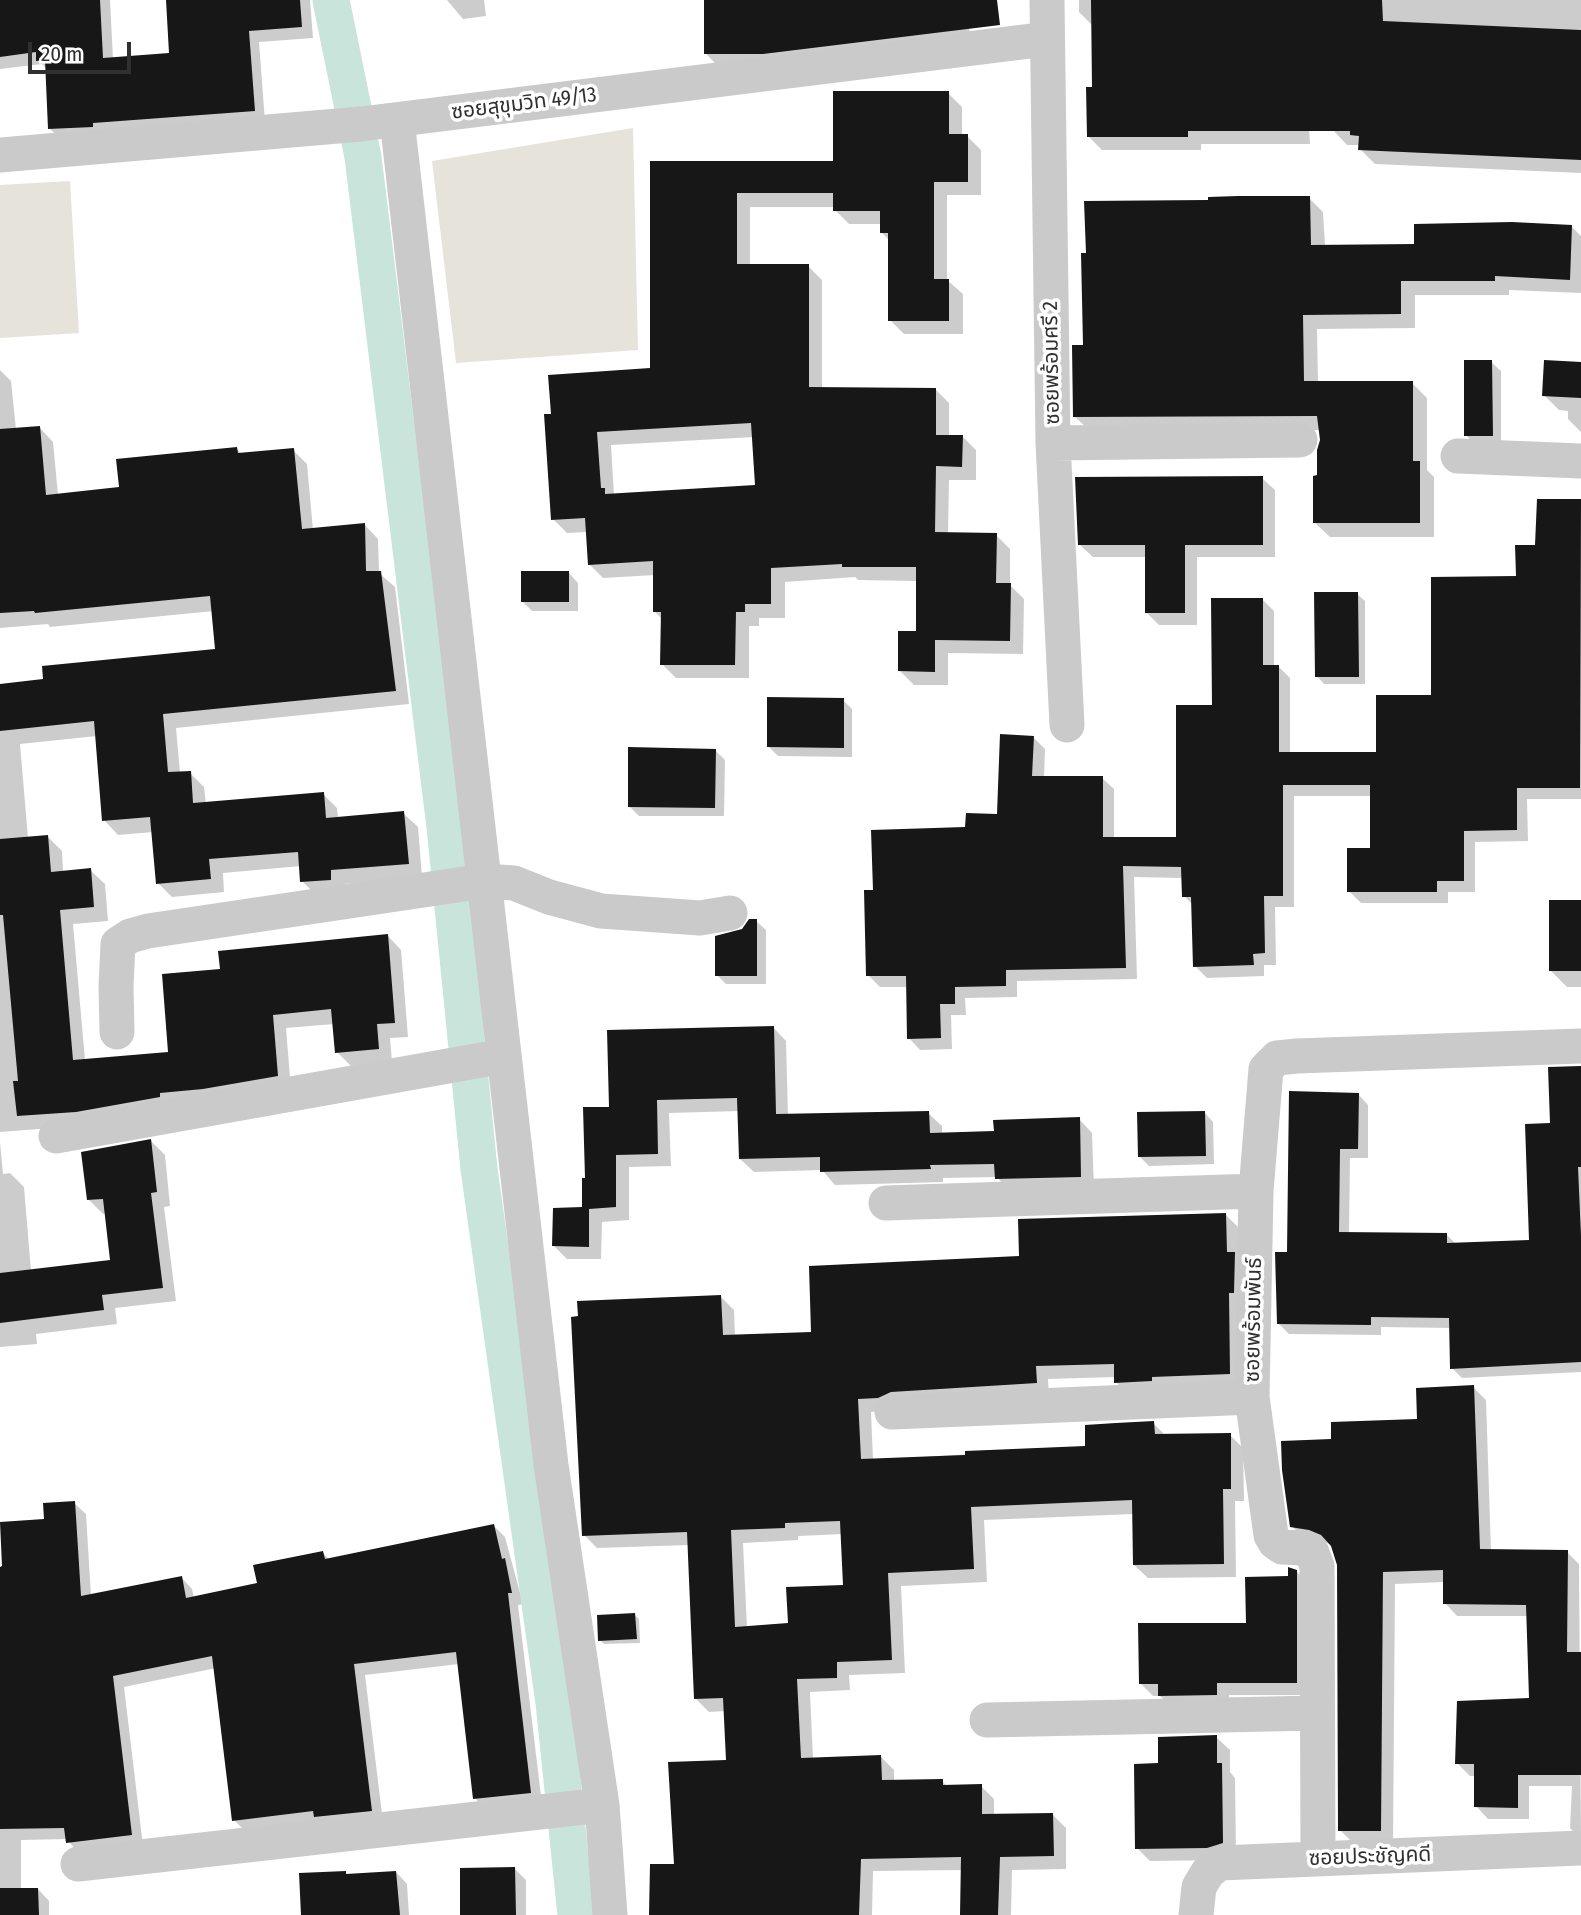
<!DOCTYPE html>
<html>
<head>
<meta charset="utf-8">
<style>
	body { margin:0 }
	#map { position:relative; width:1581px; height:1915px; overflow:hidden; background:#fff; font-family:"Fira Sans Condensed",sans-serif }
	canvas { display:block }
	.scale { position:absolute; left:28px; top:42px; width:103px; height:32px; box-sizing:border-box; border:4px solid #303030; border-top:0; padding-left:9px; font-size:21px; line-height:24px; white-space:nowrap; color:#303030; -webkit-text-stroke:5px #fff; paint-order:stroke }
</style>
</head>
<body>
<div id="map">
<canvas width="1581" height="1915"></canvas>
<div class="scale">20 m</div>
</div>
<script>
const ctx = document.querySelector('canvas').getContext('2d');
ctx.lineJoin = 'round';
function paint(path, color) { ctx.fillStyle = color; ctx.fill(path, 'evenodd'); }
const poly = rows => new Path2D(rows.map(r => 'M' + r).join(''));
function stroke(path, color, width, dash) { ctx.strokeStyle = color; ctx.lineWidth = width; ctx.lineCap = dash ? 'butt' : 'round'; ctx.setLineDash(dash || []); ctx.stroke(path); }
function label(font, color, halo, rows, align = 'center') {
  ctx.font = font + ' "Fira Sans Condensed","Noto Sans Thai",sans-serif'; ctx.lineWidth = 7; ctx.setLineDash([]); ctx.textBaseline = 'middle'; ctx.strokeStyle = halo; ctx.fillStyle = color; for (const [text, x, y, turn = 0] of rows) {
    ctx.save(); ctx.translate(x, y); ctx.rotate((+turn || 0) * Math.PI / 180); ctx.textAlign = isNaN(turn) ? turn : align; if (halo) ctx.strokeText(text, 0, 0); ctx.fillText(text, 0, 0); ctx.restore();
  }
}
paint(poly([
	[633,128,638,350,456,363,432,161],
	[70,181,79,333,0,338,0,185]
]), '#e6e3da');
paint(poly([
	[0,0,110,0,113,59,171,54,167,0,310,0,313,38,259,42,265,122,62,140,50,129,47,69,42,64,0,69],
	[447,0,484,0,486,16,463,19],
	[705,0,966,0,971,46,721,69,705,53],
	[1079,0,1301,0,1310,144,1201,144,1201,150,1102,150,1088,136,1094,89,1093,26,1079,12],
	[1369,0,1581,0,1581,173,1375,164,1360,149,1360,145,1347,145,1333,130],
	[948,93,962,107,962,136,967,136,981,150,981,195,947,195,947,280,963,294,963,334,904,334,890,320,890,241,881,232,881,224,849,224,835,210,835,207,750,207,750,266,808,266,822,280,822,389,935,389,949,403,949,436,962,436,976,450,976,480,949,480,948,534,996,535,1010,549,1010,585,1024,599,1023,654,948,653,948,685,914,685,900,671,917,632,917,581,858,580,855,577,785,582,785,618,759,618,759,626,749,626,749,678,676,678,662,664,662,619,654,611,655,575,603,578,589,564,588,532,567,533,553,519,552,415,652,370,652,162,835,162],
	[754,437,757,486,614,495,611,445],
	[1309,198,1323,212,1325,246,1416,246,1571,226,1581,236,1581,293,1509,290,1509,295,1415,295,1415,328,1317,329,1318,383,1412,383,1427,398,1427,470,1434,477,1434,537,1330,537,1315,523,1322,441,1321,430,1089,430,1074,416,1085,347],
	[1491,362,1501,371,1501,445,1475,445,1466,435],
	[1581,364,1581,432,1568,419,1568,411,1559,410,1544,395],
	[0,370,11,381,16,430,39,427,53,442,58,495,121,488,236,448,242,455,293,450,307,464,313,530,364,524,378,539,379,573,395,587,409,704,176,728,180,773,190,773,204,787,206,804,323,794,337,808,338,818,403,813,418,827,422,877,344,884,345,893,316,895,302,881,301,866,223,873,224,892,172,897,158,883,153,832,118,835,104,820,97,736,20,744,28,838,48,837,62,851,63,872,90,870,105,884,108,921,73,924,85,1060,170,1053,222,971,387,935,401,950,408,1037,390,1038,392,1062,351,1066,337,1052,334,1024,286,1028,291,1090,91,1125,0,1132,0,686,45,681,217,650,214,611,50,627,48,624,0,628],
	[1262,478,1275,490,1275,557,1197,557,1197,625,1159,625,1147,613,1147,557,1093,557,1080,545],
	[1539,501,1581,501,1581,799,1527,799,1528,841,1475,842,1475,892,1448,892,1448,903,1361,903,1349,891,1372,850,1372,796,1294,796,1294,907,1275,907,1276,965,1264,965,1264,976,1207,978,1195,966,1193,905,1184,896,1183,878,1134,877,1137,979,1017,981,1017,997,965,998,966,1015,951,1015,952,1049,920,1050,909,1038,908,987,880,987,868,975,875,892,967,829,999,816,1033,737,1045,749,1044,778,1102,778,1114,789,1114,838,1178,838,1213,707,1262,599,1274,611,1274,666,1278,666,1290,678,1290,754,1377,754,1432,696,1518,578,1537,547],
	[569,573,578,583,578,611,532,611,522,601],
	[1357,594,1365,601,1365,684,1324,684,1317,676],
	[843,700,852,709,852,757,778,756,769,747],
	[715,750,725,760,724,816,639,816,629,806],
	[1581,902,1581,987,1567,987,1550,970],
	[756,921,766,930,766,984,726,984,717,975,735,934],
	[773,1027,786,1041,788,1116,928,1113,942,1126,942,1134,995,1133,1079,1119,1092,1133,1094,1189,1010,1192,997,1177,943,1178,943,1182,835,1185,822,1170,754,1172,740,1159,739,1111,669,1113,671,1166,629,1167,629,1220,602,1222,601,1259,567,1259,554,1246,584,1208,587,1180,611,1108],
	[1581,1066,1581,1372,1462,1378,1452,1368,1451,1328,1381,1327,1381,1335,1289,1334,1278,1323,1288,1254,1358,1094,1368,1105,1368,1158,1350,1158,1349,1233,1446,1234,1456,1244,1531,1242,1552,1124],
	[1204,1112,1213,1122,1214,1164,1149,1166,1140,1157],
	[151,1141,165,1155,170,1206,164,1207,176,1301,115,1308,117,1324,36,1334,37,1344,0,1347,0,1142,3,1174,10,1173,24,1187,31,1271,111,1261,106,1213,103,1214,89,1200],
	[1226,1215,1239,1228,1243,1386,1129,1395,1116,1382,1116,1377,1048,1379,1049,1396,871,1412,873,1460,1087,1447,1153,1423,1166,1436,1230,1435,1243,1448,1244,1501,1235,1501,1236,1577,1148,1578,1134,1565,1134,1514,984,1520,987,1582,901,1586,905,1673,849,1675,850,1690,810,1692,813,1759,881,1757,894,1770,894,1782,942,1781,948,1787,981,1786,994,1799,994,1816,1053,1815,1066,1828,1066,1869,1012,1870,1011,1915,962,1915,963,1870,873,1871,872,1915,650,1915,727,1762,725,1711,709,1712,696,1699,689,1545,597,1548,584,1535,721,1297,734,1310,735,1337,813,1333,1021,1258],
	[843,1534,845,1587,790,1625,747,1628,743,1543,798,1540,798,1536],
	[1473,1387,1486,1400,1491,1551,1567,1552,1579,1564,1581,1839,1570,1828,1572,1786,1529,1786,1529,1819,1488,1819,1476,1806,1476,1776,1470,1776,1457,1763,1531,1700,1528,1616,1457,1616,1445,1603,1445,1582,1395,1584,1393,1843,1352,1842,1340,1830,1339,1565,1333,1546,1323,1541,1304,1539,1292,1526,1333,1441,1419,1420],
	[74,1503,86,1514,91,1596,181,1577,192,1589,194,1598,259,1584,322,1552,329,1559,494,1526,505,1537,523,1604,518,1605,542,1804,486,1810,475,1798,459,1664,365,1675,383,1822,245,1831,234,1820,216,1668,124,1687,143,1846,79,1854,67,1839,21,1840,21,1890,38,1889,49,1901,49,1915,0,1915,0,1568,46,1520],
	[1295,1570,1308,1583,1309,1695,1229,1695,1229,1707,1173,1708,1160,1696,1153,1696,1140,1683,1248,1624],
	[635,1615,639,1619,640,1643,604,1644,600,1640],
	[1216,1737,1230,1750,1230,1772,1235,1778,1236,1856,1221,1860,1150,1861,1137,1848,1160,1765],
	[514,1868,526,1880,526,1915,462,1915],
	[345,1872,349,1876,396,1872,407,1884,409,1915,303,1915]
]), '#0003');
stroke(poly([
	[331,0,363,157,445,827,479,1169,554,1703,576,1915]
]), '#c9e5db', 37);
paint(poly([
	[0,0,100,0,103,58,169,53,166,0,300,0,302,27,249,31,255,111,93,123,93,127,48,129,45,60,36,61,36,52,0,57],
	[704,0,997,0,1000,25,763,54,704,54],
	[1091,0,1382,0,1383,21,1581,30,1581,160,1358,150,1359,136,1350,135,1350,131,1188,131,1188,137,1087,137,1086,87,1092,87],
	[833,91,949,91,949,134,968,134,968,182,934,182,934,279,949,279,949,321,888,321,888,233,880,233,880,211,833,211,833,193,737,193,737,264,809,264,809,387,936,388,936,435,963,435,962,467,936,466,935,532,997,533,996,583,1011,583,1010,641,935,640,935,672,898,671,898,631,916,631,916,567,842,567,842,564,771,568,771,604,745,604,745,612,736,612,735,665,660,665,661,612,653,612,653,561,588,565,585,518,551,520,544,414,551,414,548,375,650,368,650,161,833,161],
	[751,423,755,485,605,494,605,488,601,488,597,432],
	[1238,196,1310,196,1311,245,1414,244,1414,224,1512,222,1572,225,1570,280,1495,276,1495,281,1401,281,1401,314,1303,315,1304,381,1413,381,1413,461,1420,461,1420,523,1313,523,1313,476,1317,475,1317,450,1320,440,1317,416,1073,417,1072,345,1083,345,1081,253,1086,253,1084,201,1208,200,1208,197],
	[1464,360,1492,360,1493,436,1464,436],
	[1544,360,1581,362,1581,398,1542,396],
	[40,426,46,495,119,487,116,459,237,447,238,453,294,448,302,529,365,523,366,571,381,571,396,691,163,714,168,772,191,771,193,803,324,792,326,818,404,811,409,864,331,870,331,880,300,882,298,852,209,859,211,879,156,884,150,817,102,821,94,721,0,731,0,684,43,679,42,666,215,649,210,596,35,613,34,611,0,613,0,429],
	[1263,476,1263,545,1185,545,1185,613,1145,613,1145,545,1078,545,1075,477],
	[1537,499,1581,499,1580,788,1517,788,1517,830,1464,831,1464,881,1437,881,1437,892,1347,892,1347,848,1370,848,1370,785,1283,785,1283,896,1264,896,1265,953,1253,954,1254,965,1193,967,1191,897,1182,897,1181,867,1123,866,1126,968,1006,970,1006,986,955,987,955,1004,940,1004,941,1038,907,1039,906,976,866,976,864,890,873,890,871,830,965,827,966,813,997,814,1000,734,1034,736,1032,776,1103,776,1103,837,1176,837,1176,705,1212,705,1211,598,1263,598,1263,665,1279,665,1279,752,1376,752,1376,695,1431,695,1431,577,1516,576,1515,545,1535,545],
	[521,571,569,571,569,602,521,602],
	[1314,592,1358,592,1359,677,1315,677],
	[767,697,844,698,844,748,767,747],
	[628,747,716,749,715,808,628,807],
	[48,835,51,872,91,868,94,907,60,910,73,1060,168,1052,162,974,220,969,218,951,388,934,395,1023,377,1024,379,1049,335,1053,331,1009,273,1015,278,1076,203,1089,160,1093,160,1097,76,1112,17,1116,13,1081,18,1081,3,915,0,915,0,839],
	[1549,900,1581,900,1581,971,1549,971],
	[749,919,757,919,757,976,715,976,715,936,742,929],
	[774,1026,776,1114,929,1111,930,1133,994,1131,993,1120,1080,1117,1081,1177,995,1179,994,1164,930,1165,931,1169,820,1172,820,1157,739,1159,737,1098,657,1100,658,1154,616,1155,616,1207,589,1209,589,1247,552,1246,553,1208,582,1207,582,1178,585,1178,583,1107,609,1107,607,1030],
	[1581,1066,1581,1167,1578,1167,1581,1236,1581,1362,1450,1369,1449,1318,1371,1317,1371,1325,1277,1324,1275,1252,1287,1252,1289,1091,1359,1093,1358,1149,1340,1149,1339,1232,1447,1233,1447,1243,1529,1240,1525,1124,1550,1123,1548,1067],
	[1205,1111,1206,1156,1138,1157,1137,1112],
	[151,1139,157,1192,151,1193,163,1288,102,1295,104,1310,0,1323,0,1273,110,1260,103,1199,87,1200,81,1152],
	[1226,1213,1227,1252,1235,1252,1234,1293,1229,1293,1230,1374,1152,1377,1152,1381,1114,1383,1114,1364,1036,1366,1037,1383,891,1392,878,1398,858,1399,861,1459,965,1455,965,1451,1085,1446,1085,1425,1116,1423,1154,1421,1155,1434,1231,1433,1231,1489,1223,1489,1224,1564,1133,1565,1132,1500,971,1507,974,1569,888,1573,892,1660,837,1662,837,1678,797,1679,801,1758,881,1755,882,1780,943,1779,943,1785,982,1784,982,1814,1053,1813,1054,1856,1000,1857,998,1915,960,1915,961,1857,861,1859,859,1915,649,1915,650,1864,674,1864,668,1762,726,1760,723,1698,694,1699,687,1532,582,1536,571,1317,578,1316,577,1301,721,1295,723,1335,811,1332,809,1266,1019,1256,1018,1219],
	[840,1521,843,1585,786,1587,788,1623,735,1627,731,1530,785,1528,785,1523],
	[1474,1385,1480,1549,1568,1550,1567,1652,1581,1652,1581,1775,1518,1775,1518,1808,1474,1807,1474,1764,1455,1764,1457,1701,1529,1698,1526,1605,1443,1604,1443,1570,1383,1572,1381,1831,1338,1831,1337,1565,1331,1546,1321,1535,1309,1530,1290,1527,1282,1470,1281,1441,1331,1439,1331,1422,1417,1419,1416,1388],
	[75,1501,81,1596,182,1576,186,1598,257,1583,253,1565,323,1551,325,1559,494,1524,502,1559,505,1558,512,1593,508,1593,531,1793,473,1799,456,1652,354,1664,372,1811,314,1817,313,1811,232,1821,212,1656,113,1676,132,1835,66,1843,64,1828,0,1829,0,1567,2,1566,0,1522,44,1519,43,1503],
	[1288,1567,1297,1570,1297,1683,1217,1683,1217,1695,1158,1696,1158,1684,1139,1684,1138,1623,1246,1623,1245,1577,1288,1576],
	[635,1613,637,1639,598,1641,597,1615],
	[1217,1735,1217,1763,1222,1763,1223,1843,1207,1848,1135,1849,1134,1764,1158,1763,1158,1737],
	[515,1867,516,1915,460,1915,460,1868],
	[346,1871,346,1874,396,1871,400,1915,301,1915,299,1873],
	[0,1888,38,1888,39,1915,0,1915]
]), '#171717');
stroke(poly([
	[1047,0,1053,443,1067,725],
	[397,120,551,1465,602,1805,610,1915],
	[0,155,361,124,1047,39],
	[1053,443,1300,440],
	[1458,456,1581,461],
	[117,1032,116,987,118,944,130,936,148,931,484,881,514,883,549,897,601,911,700,918,730,913],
	[56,1136,504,1056],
	[886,1203,1256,1191],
	[892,1412,1252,1397],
	[987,1720,1317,1713],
	[1318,1859,1317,1566,1312,1553,1301,1548,1282,1547,1275,1542,1271,1535,1252,1397,1256,1191,1266,1069,1277,1058,1297,1056,1581,1046],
	[78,1864,602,1805],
	[1196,1915,1199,1887,1208,1872,1220,1863,1581,1848]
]), '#cacaca', 35);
label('21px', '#303030', '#fff', [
	["ซอยสุขุมวิท 49/13",524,104,-7],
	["ซอยพร้อมศรี 2",1052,363,-91],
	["ซอยพร้อมพันธ์",1254,1320,-89],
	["ซอยประชัญคดี",1370,1857,-2]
]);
</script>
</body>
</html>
